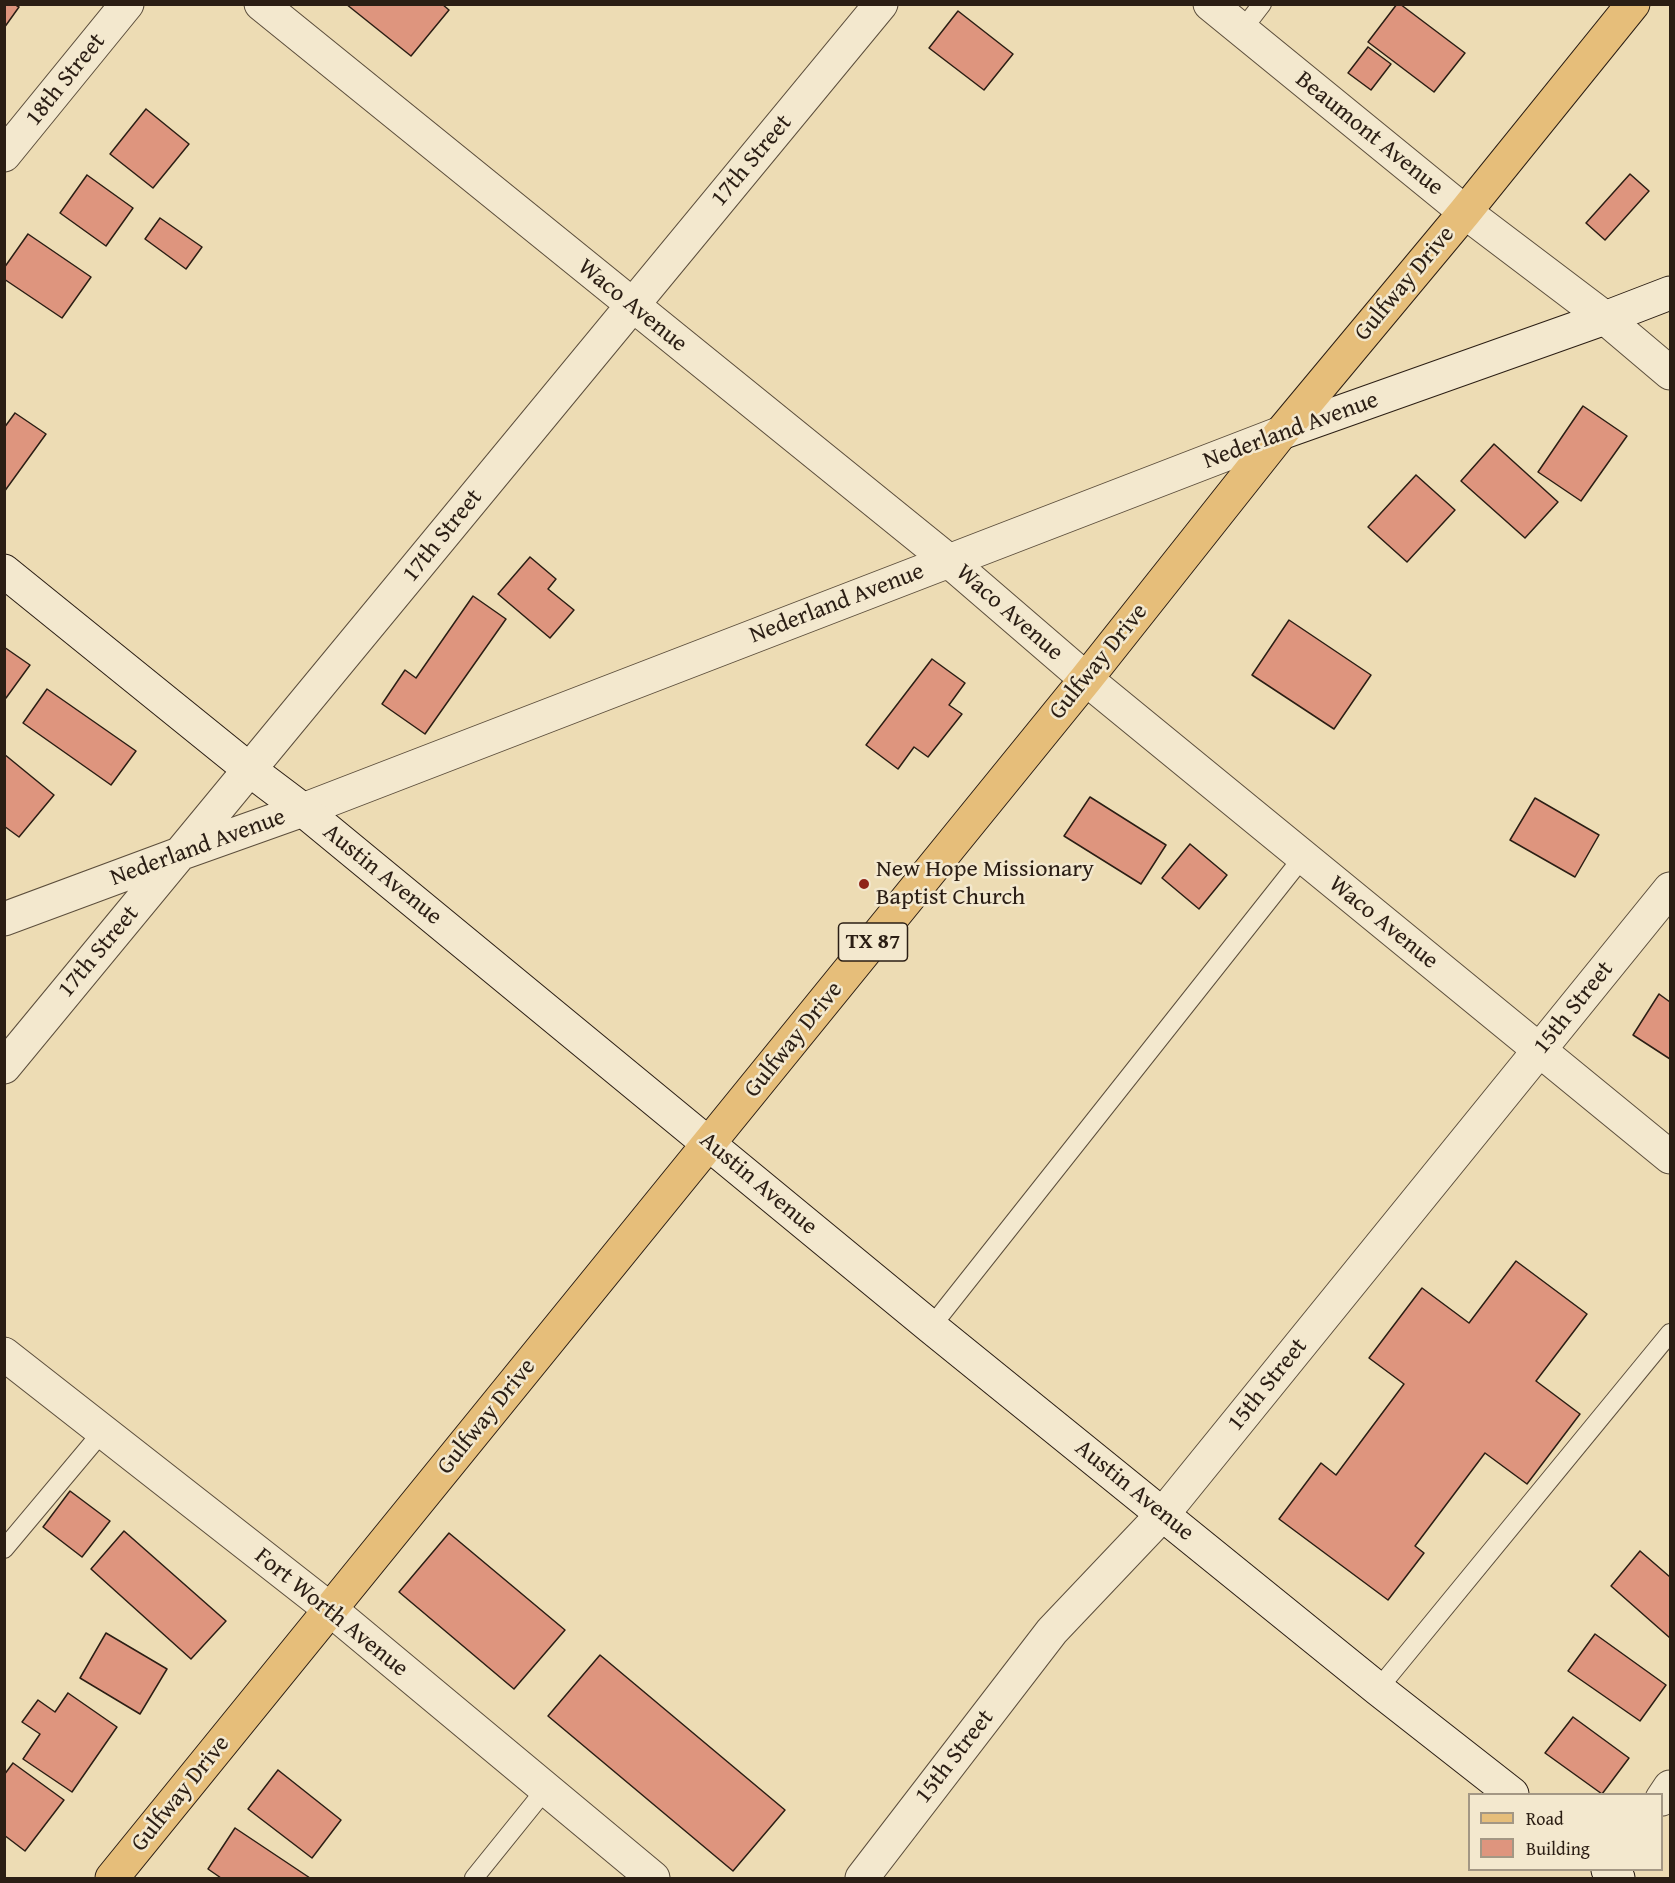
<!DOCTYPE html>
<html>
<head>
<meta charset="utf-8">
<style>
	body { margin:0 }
	#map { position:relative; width:1675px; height:1883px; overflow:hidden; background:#eddcb4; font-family:"Gentium Book Plus",serif }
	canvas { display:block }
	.frame { position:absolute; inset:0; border:6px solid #2b1e14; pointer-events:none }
	.legend { position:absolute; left:1468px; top:1793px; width:195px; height:78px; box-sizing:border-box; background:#f3e8ce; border:2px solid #a39784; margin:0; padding:8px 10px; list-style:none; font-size:18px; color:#2b1e14 }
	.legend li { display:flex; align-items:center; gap:12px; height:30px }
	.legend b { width:30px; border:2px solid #a39784 }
</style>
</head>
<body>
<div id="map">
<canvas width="1675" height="1883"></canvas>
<div class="frame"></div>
<ul class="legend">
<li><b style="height:8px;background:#e6be7a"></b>Road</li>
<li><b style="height:16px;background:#de957e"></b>Building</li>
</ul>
</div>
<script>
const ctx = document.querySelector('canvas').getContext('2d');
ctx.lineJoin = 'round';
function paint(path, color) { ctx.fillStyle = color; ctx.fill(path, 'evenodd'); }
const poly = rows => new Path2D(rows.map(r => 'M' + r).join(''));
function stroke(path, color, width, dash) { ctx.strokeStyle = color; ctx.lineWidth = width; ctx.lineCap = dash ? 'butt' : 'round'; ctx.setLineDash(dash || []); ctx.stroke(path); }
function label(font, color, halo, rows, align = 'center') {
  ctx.font = font + ' "Gentium Book Plus",serif'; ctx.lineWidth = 5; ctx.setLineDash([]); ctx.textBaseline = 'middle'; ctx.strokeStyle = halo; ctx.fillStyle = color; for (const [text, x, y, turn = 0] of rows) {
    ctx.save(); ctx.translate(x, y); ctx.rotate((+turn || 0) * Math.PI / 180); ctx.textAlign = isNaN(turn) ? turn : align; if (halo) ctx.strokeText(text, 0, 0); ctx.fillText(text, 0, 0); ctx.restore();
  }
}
const building = poly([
	[4,4,14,4,19,7,4,28,4,4],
	[346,4,442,4,449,10,411,56,346,4],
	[1397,4,1400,4,1465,53,1434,92,1368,42,1397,4],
	[958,11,1013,54,984,90,929,48,958,11],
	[1368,47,1391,64,1371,90,1348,73,1368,47],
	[146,109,189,144,153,188,110,154,146,109],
	[1630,174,1649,191,1605,240,1586,223,1630,174],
	[87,175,133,208,106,246,60,213,87,175],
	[160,218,202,247,186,269,145,239,160,218],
	[28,234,91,277,62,318,4,279,4,268,28,234],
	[1583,406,1627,436,1581,501,1538,472,1583,406],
	[15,413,46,434,4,492,4,428,15,413],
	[1494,444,1558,502,1525,538,1461,481,1494,444],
	[1416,475,1455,510,1407,562,1368,527,1416,475],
	[530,557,556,579,548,589,574,610,550,638,498,594,530,557],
	[473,596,506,619,425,734,382,704,405,670,416,678,473,596],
	[1289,620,1371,675,1334,729,1252,675,1289,620],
	[4,647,30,665,6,698,4,697,4,647],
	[932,659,965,683,949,705,962,714,928,757,914,747,898,769,866,745,932,659],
	[47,689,136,751,111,785,23,723,47,689],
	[4,754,54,795,19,837,4,826,4,754],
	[1090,797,1166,845,1141,884,1064,836,1090,797],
	[1535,798,1599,835,1575,877,1510,840,1535,798],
	[1190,844,1227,875,1199,909,1162,878,1190,844],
	[1659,994,1670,1002,1670,1059,1633,1035,1659,994],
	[1516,1261,1587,1314,1536,1381,1580,1414,1527,1484,1485,1453,1415,1546,1424,1553,1388,1600,1279,1519,1321,1463,1336,1475,1404,1384,1369,1358,1422,1288,1469,1323,1516,1261],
	[70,1491,110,1521,82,1557,43,1527,70,1491],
	[124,1531,226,1621,191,1659,91,1569,124,1531],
	[449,1533,565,1630,514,1689,399,1592,449,1533],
	[1640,1551,1670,1577,1670,1638,1611,1586,1640,1551],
	[106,1633,167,1669,140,1714,80,1678,106,1633],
	[1595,1634,1666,1685,1640,1721,1568,1671,1595,1634],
	[600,1655,785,1810,733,1871,548,1716,600,1655],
	[68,1693,117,1727,72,1792,23,1759,40,1734,22,1722,38,1700,55,1712,68,1693],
	[1573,1717,1629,1758,1602,1794,1545,1753,1573,1717],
	[13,1763,64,1800,25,1851,4,1835,4,1775,13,1763],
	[278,1770,341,1820,312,1858,248,1809,278,1770],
	[235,1828,310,1878,221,1878,208,1869,235,1828]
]);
paint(building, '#de957e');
stroke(building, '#2b1e14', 1.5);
const lane = poly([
	[1242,30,1262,4],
	[931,1327,1303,857],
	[4,1549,103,1431],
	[1378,1689,1670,1333],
	[474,1878,545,1790]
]);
const street = poly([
	[261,4,949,561,1086,679,1670,1157],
	[1210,4,1465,212,1605,318,1670,373],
	[4,155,127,4],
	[4,919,182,853,303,810,1281,433],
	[4,1067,881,4],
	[4,1354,331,1610,653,1878],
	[1662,1799,1670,1787],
	[862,1878,1052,1631,1163,1514,1670,889]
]);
const secondary = poly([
	[1281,433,1605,318,1670,293],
	[4,571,250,770,303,810,931,1327,1378,1689,1512,1794],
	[1608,1870,1618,1878]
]);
const primary = poly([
	[112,1878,1086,679,1281,433,1465,212,1633,4]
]);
stroke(lane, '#5c4e3c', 20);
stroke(street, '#5c4e3c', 35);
stroke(secondary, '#2b1e14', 35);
stroke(primary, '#2b1e14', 35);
stroke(lane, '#f3e8ce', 18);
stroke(street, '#f3e8ce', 33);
stroke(secondary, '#f3e8ce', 33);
stroke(primary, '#e6be7a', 33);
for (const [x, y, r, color] of [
	[864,884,6,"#8f2418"]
]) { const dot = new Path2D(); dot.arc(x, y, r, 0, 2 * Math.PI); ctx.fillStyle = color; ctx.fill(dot); stroke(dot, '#f3e8ce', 2); }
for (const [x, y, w] of [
	[873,942,69]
]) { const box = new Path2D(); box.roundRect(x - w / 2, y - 19, w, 38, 4.5); ctx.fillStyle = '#f3e8ce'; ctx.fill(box); stroke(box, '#2b1e14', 1.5); }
label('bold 22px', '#2b1e14', null, [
	["TX 87",873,942]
]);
label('24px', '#2b1e14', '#f3e8ce', [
	["18th Street",66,80,-51],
	["Beaumont Avenue",1369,134,39],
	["17th Street",752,161,-50],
	["Gulfway Drive",1405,284,-50],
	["Waco Avenue",632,306,39],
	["Nederland Avenue",1291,431,-20],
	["17th Street",443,536,-51],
	["Nederland Avenue",837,604,-21],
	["Waco Avenue",1009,613,41],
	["Gulfway Drive",1099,662,-51],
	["Nederland Avenue",198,848,-20],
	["Austin Avenue",382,875,39],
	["Waco Avenue",1383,923,39],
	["17th Street",99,952,-50],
	["15th Street",1574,1008,-51],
	["Gulfway Drive",794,1040,-51],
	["Austin Avenue",758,1184,40],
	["15th Street",1268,1385,-51],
	["Gulfway Drive",487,1417,-51],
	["Austin Avenue",1134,1491,39],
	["Fort Worth Avenue",331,1613,39],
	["15th Street",955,1757,-52],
	["Gulfway Drive",181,1794,-51]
]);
label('24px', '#2b1e14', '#f3e8ce', [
	["New Hope Missionary",876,870],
	["Baptist Church",876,898]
], 'left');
</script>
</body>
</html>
